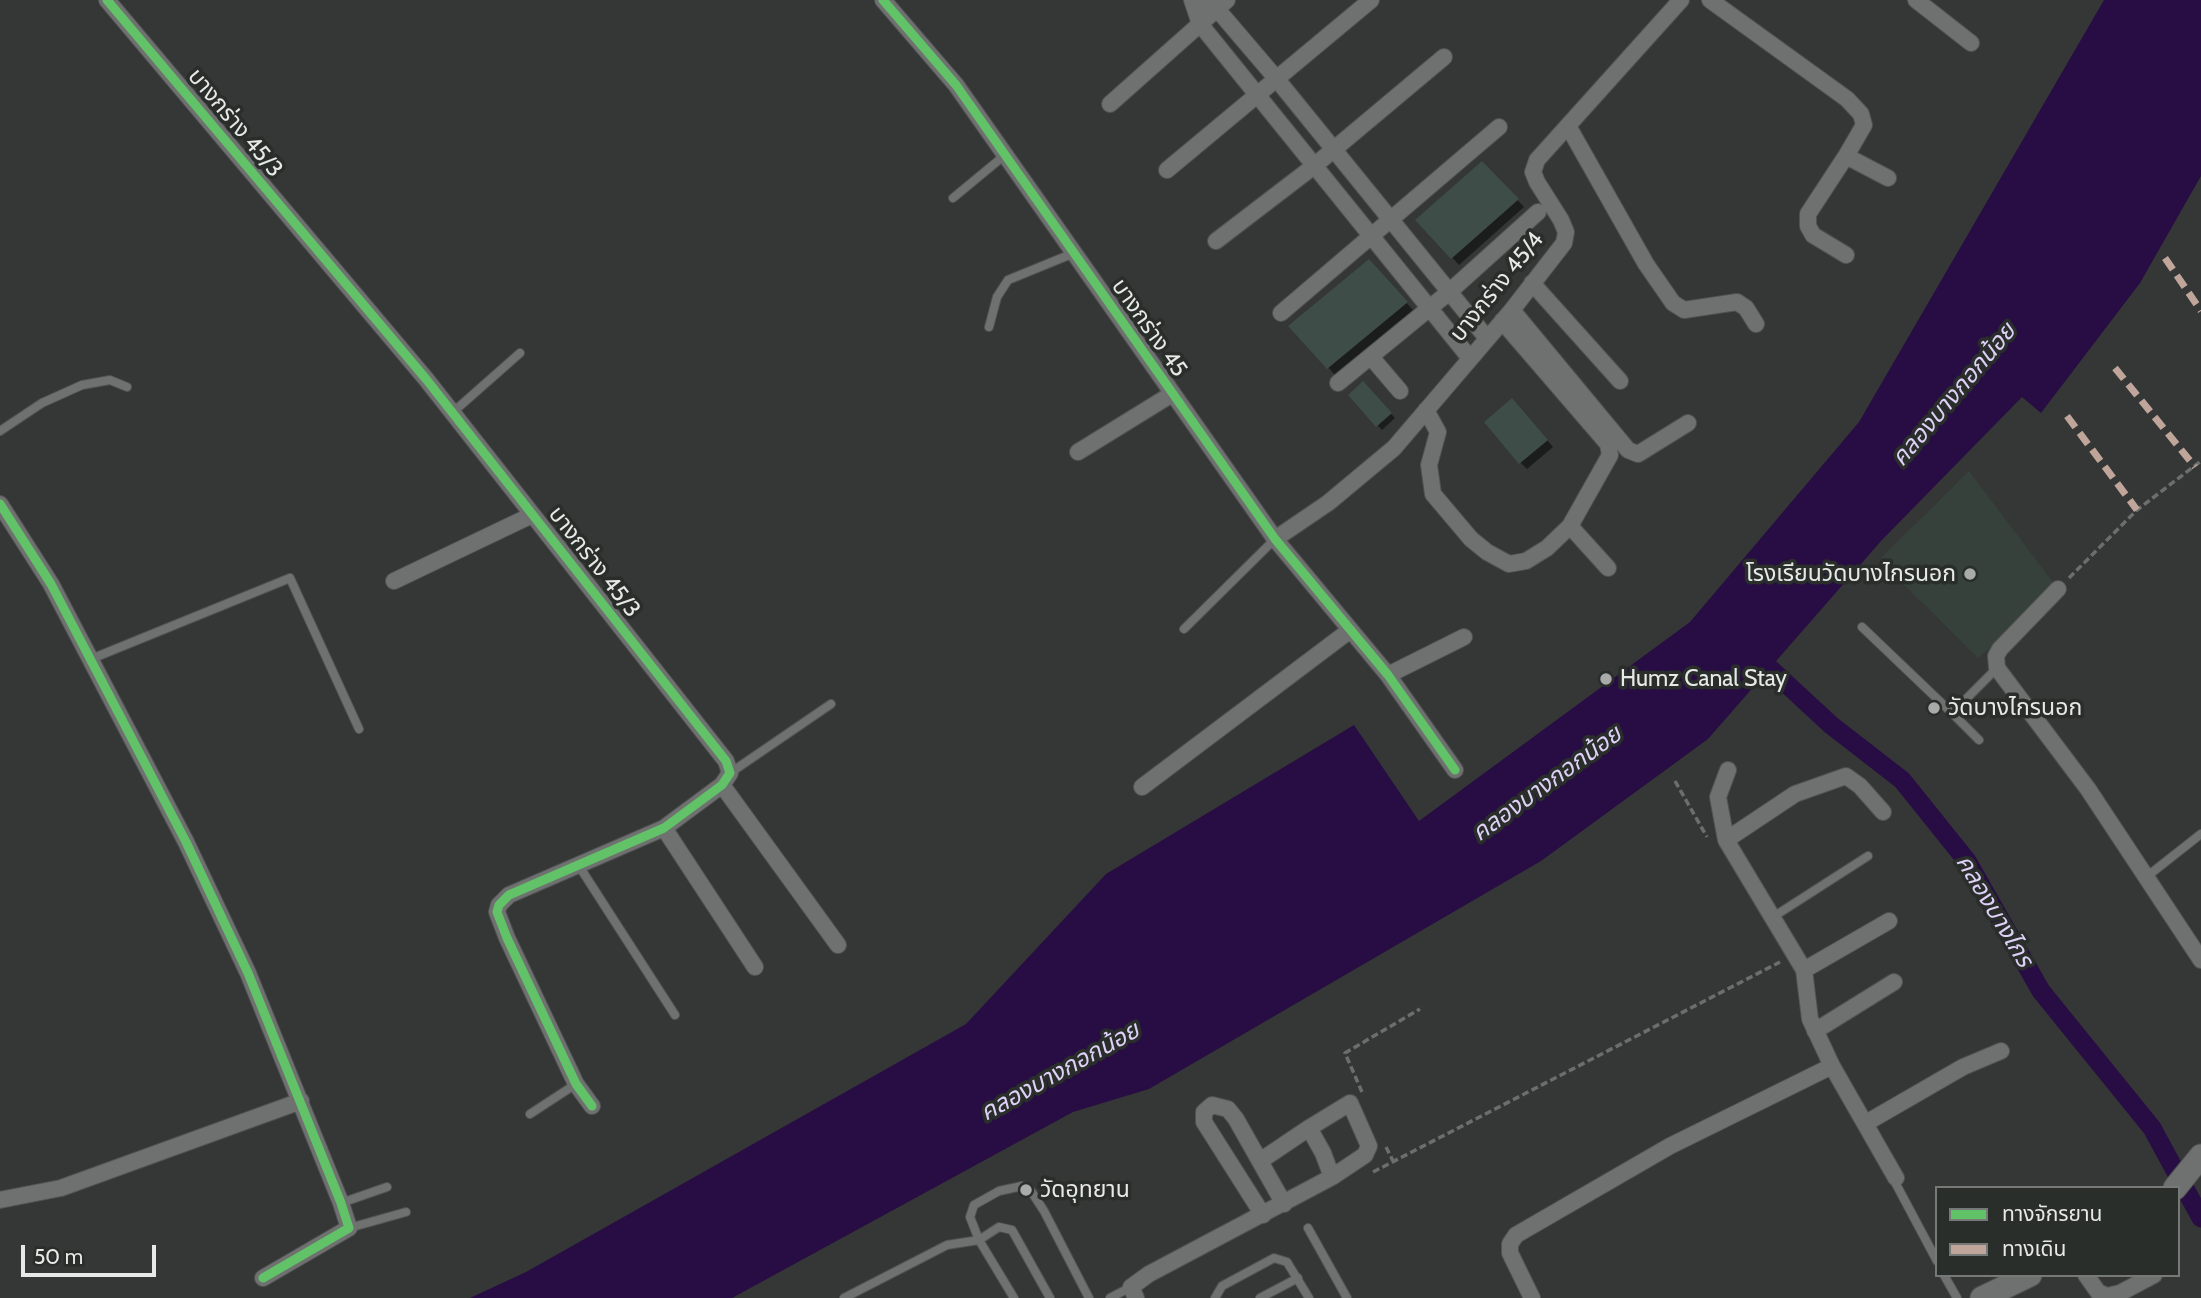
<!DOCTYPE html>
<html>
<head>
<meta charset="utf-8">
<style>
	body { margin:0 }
	#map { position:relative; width:2201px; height:1298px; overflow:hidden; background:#343735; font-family:Cabin,"Noto Sans Thai",sans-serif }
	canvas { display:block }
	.legend { position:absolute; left:1935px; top:1186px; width:245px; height:91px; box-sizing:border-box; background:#292e2b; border:2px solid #757977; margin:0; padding:9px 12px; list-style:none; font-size:21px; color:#e6e9e8 }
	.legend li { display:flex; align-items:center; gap:14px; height:35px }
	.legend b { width:35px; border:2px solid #757977 }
	.scale { position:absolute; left:21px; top:1245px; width:135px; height:32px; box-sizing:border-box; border:4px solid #e6e9e8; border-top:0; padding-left:9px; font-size:21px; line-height:24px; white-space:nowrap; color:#e6e9e8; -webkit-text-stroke:5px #292e2b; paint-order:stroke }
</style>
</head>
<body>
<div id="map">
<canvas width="2201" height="1298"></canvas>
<ul class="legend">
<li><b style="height:9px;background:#61c268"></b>ทางจักรยาน</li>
<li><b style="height:9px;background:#c0a59a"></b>ทางเดิน</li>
</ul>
<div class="scale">50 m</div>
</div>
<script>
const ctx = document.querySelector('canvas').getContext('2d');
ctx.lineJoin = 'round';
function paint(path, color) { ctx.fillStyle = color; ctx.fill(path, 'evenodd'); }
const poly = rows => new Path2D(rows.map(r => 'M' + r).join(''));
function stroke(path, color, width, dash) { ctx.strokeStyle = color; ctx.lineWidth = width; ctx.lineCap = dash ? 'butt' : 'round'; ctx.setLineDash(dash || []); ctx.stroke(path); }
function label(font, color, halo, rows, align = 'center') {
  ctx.font = font + ' Cabin,"Noto Sans Thai",sans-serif'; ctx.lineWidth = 7; ctx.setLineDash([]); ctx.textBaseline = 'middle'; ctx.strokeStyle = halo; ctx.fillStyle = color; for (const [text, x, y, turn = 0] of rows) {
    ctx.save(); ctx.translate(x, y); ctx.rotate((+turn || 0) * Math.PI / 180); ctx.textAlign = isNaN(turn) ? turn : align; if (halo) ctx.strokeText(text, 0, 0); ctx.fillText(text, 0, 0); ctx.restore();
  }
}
paint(poly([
	[1969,471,2058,589,1978,658,1879,560]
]), '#36413c');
paint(poly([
	[2104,0,2201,0,2201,176,2140,283,2041,413,2022,397,1881,541,1708,739,1541,861,1149,1089,1073,1112,732,1298,470,1298,526,1272,966,1024,1106,874,1354,725,1419,821,1690,622,1859,422]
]), '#280d44');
paint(poly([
	[1482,163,1524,207,1459,265,1418,220],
	[1375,268,1413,310,1335,375,1291,326],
	[1363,384,1395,418,1382,430,1350,395],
	[1519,407,1553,447,1527,469,1520,462]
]), '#0007');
stroke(poly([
	[1750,650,1831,725,1902,780,1967,861,2041,991,2152,1128,2201,1218]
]), '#280d44', 19);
paint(poly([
	[1482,161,1519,199,1451,259,1415,220],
	[1369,259,1408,302,1327,369,1288,326],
	[1363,381,1392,413,1376,427,1348,395],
	[1512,398,1548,440,1519,464,1484,422]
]), '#3e4d47');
const lane = poly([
	[953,198,1005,155],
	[989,327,997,297,1008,280,1074,253],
	[452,413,520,353],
	[0,431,42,403,82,385,110,380,127,387],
	[1862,627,1952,713,1997,668],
	[1184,629,1275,539],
	[91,659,290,578,359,729],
	[1952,713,1979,740],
	[730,773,831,704],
	[579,866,675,1015],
	[2145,878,2201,834],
	[1773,917,1868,856],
	[530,1114,576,1084],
	[1896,1184,1937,1261],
	[341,1203,387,1187],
	[349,1228,406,1212],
	[1308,1228,1347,1298],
	[1944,1275,1957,1298],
	[844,1298,947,1245,979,1240,970,1217,974,1205,999,1191,1022,1186,1031,1191,1044,1211,1089,1298],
	[1014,1298,979,1240,999,1227,1012,1230,1050,1298],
	[1110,1298,1131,1287],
	[1215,1298,1222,1286,1274,1258,1287,1262,1309,1298],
	[1260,1298,1298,1278]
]);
const street = poly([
	[107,0,426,379,726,761,730,773,722,785,664,828,509,895,499,905,497,912,507,938,576,1084,592,1106],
	[883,0,956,85,1275,539,1388,675,1455,770],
	[1192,0,1200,24,1469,357],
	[1200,0,1217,9,1275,77,1486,337],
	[1710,0,1847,99,1861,114,1864,125,1846,156,1888,178],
	[1916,0,1971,43],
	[1110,104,1227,0],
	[1568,126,1646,264,1673,303,1684,310,1737,302,1746,308,1756,324],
	[1846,156,1808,214,1808,226,1813,235,1846,255],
	[1167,170,1371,0],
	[1216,241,1314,166,1444,57],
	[1532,283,1620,381],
	[1512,310,1628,450,1638,454,1688,423],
	[1281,313,1499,127],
	[1371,357,1400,391],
	[1338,383,1448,293,1538,212],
	[1426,410,1438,432,1429,465,1433,494,1471,539,1487,552,1509,564,1526,561,1547,548,1570,526,1610,455,1608,444,1502,321],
	[1078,452,1172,394],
	[0,504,51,584,186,842,248,973,341,1203,349,1228,263,1278],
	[1570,526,1608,568],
	[1275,539,1328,503,1394,448,1512,310,1564,243,1566,232,1561,220,1537,182,1533,172,1537,160,1681,0],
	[394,581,532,515],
	[2058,589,2000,649,1996,656,1997,668,2088,789,2201,960],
	[1388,675,1464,637],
	[722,785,838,945],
	[1142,787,1349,631],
	[664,828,755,967],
	[1726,840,1718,797,1728,770],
	[1804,970,1889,921],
	[1815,1031,1894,982],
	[1832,1066,1896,1178],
	[1866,1123,1963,1067,2001,1051],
	[1260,1161,1309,1128,1323,1153,1332,1177],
	[0,1200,61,1188,301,1101],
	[1263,1215,1204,1122,1204,1112,1212,1105,1228,1109,1236,1119,1284,1204],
	[2086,1275,2098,1292,2107,1296,2120,1293,2154,1275],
	[1136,1298,1131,1287,1149,1274,1332,1177,1365,1155,1369,1146,1350,1103,1309,1128],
	[1532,1298,1510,1253,1510,1244,1516,1235,1670,1146,1832,1066,1810,1019,1804,970,1726,840,1795,794,1846,776,1860,786,1883,812]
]);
const secondary = poly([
	[2175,1188,2201,1156],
	[1982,1298,2030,1275]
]);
stroke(lane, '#515352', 10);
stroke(street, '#515352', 18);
stroke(secondary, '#515352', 25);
stroke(poly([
	[2069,578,2137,510,2201,461],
	[1675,781,1707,837],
	[1362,1092,1345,1053,1420,1009],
	[1386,1147,1393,1161],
	[1373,1172,1780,962]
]), '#6b6e6c', 3.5, [7, 3.5]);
stroke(lane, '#6f7170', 8);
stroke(street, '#6f7170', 16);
stroke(secondary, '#6f7170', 23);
stroke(poly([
	[2165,258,2201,311],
	[2115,368,2195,467],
	[2067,416,2137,510]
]), '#c0a59a', 7, [14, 7]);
stroke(poly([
	[107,0,426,379,726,761,730,773,722,785,664,828,509,895,499,905,497,912,507,938,576,1084,592,1106],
	[883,0,956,85,1275,539,1388,675,1455,770],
	[0,504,51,584,186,842,248,973,341,1203,349,1228,263,1278]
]), '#61c268', 9);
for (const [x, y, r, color] of [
	[1970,574,7,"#a8aba9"],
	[1606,679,7,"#a8aba9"],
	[1934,708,7,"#a8aba9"],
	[1026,1190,7,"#a8aba9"]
]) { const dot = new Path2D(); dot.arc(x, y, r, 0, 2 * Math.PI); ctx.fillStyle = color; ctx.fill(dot); stroke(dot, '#292e2b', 2.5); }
label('23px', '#e6e9e8', '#292e2b', [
	["บางกร่าง 45/3",235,123,50],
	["บางกร่าง 45/4",1497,287,-51],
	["บางกร่าง 45",1149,328,55],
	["บางกร่าง 45/3",594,562,52]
]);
label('23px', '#e6e9e8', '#292e2b', [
	["โรงเรียนวัดบางไกรนอก",1956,574,"right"],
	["Humz Canal Stay",1620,679],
	["วัดบางไกรนอก",1948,708],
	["วัดอุทยาน",1040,1190]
], 'left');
label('italic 24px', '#ded0f6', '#292e2b', [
	["คลองบางกอกน้อย",1954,395,-50],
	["คลองบางกอกน้อย",1547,784,-36],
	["คลองบางไกร",1994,911,59],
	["คลองบางกอกน้อย",1060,1072,-29]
]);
</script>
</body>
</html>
